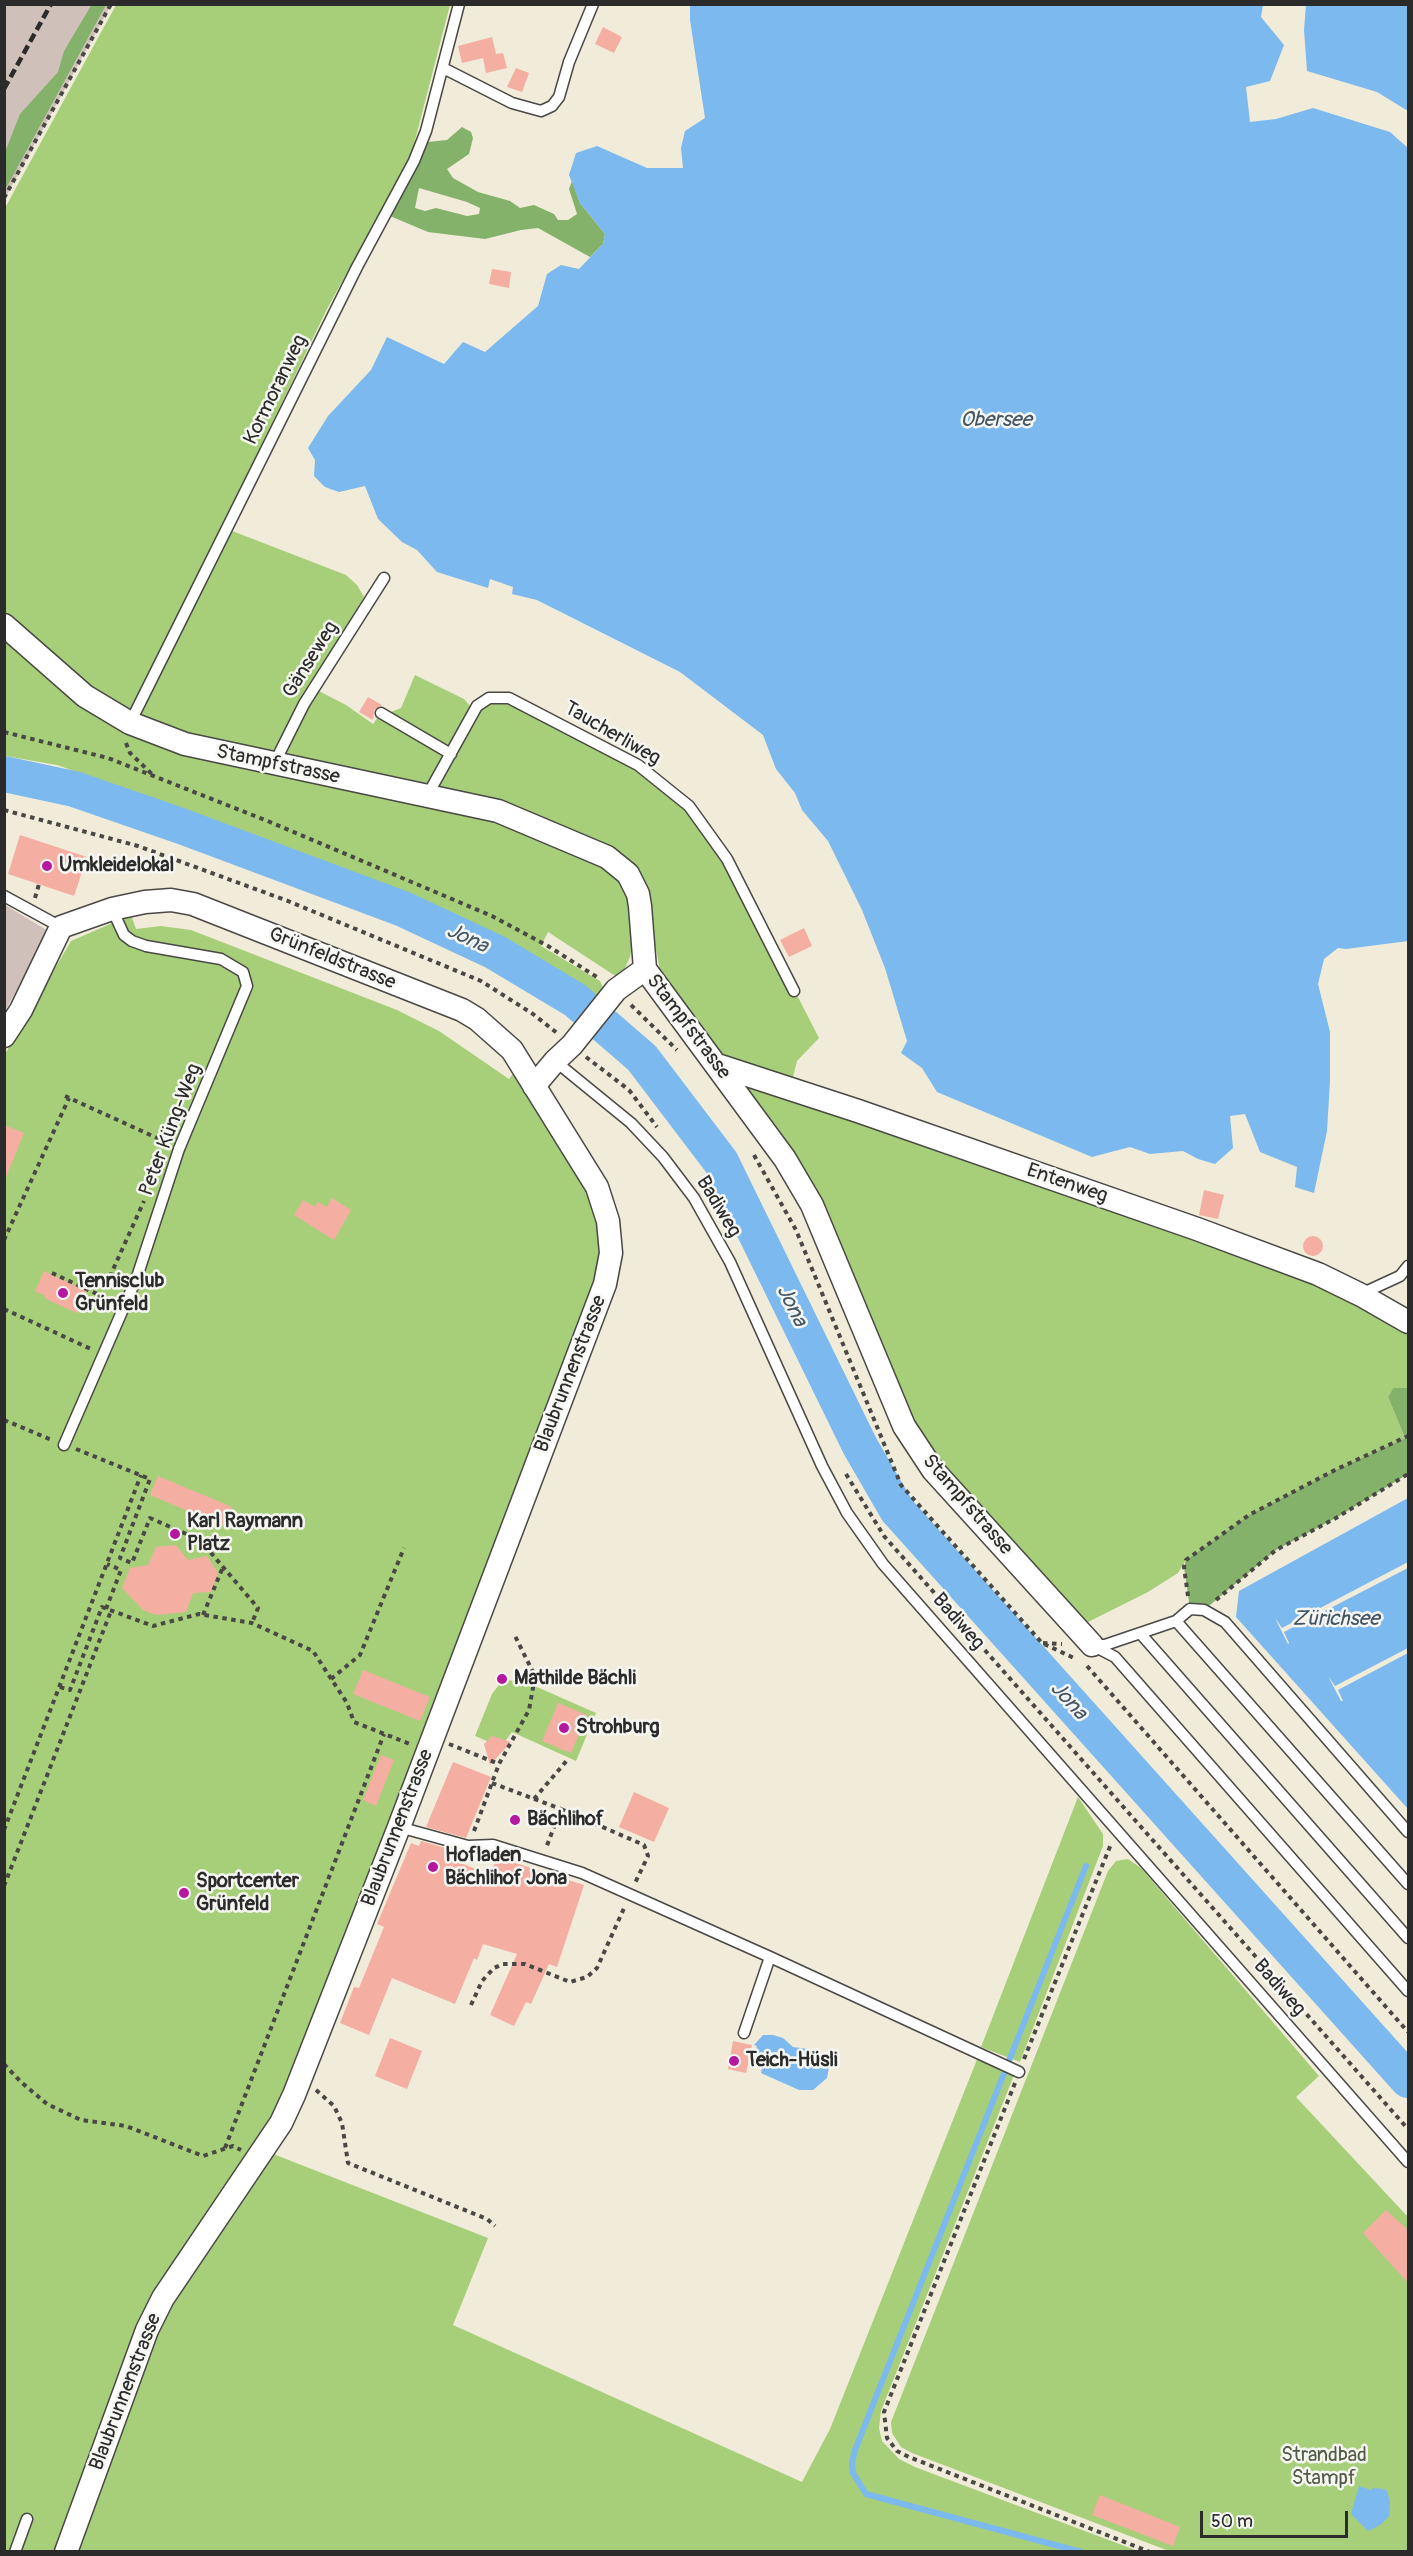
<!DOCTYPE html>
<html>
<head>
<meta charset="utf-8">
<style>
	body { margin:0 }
	#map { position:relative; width:1413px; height:2556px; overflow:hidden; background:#f1ebd9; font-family:Pangolin,sans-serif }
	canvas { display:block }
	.frame { position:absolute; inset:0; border:6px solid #2b2b2b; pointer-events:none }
	.scale { position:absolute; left:1200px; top:2511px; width:148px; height:27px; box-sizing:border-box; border:3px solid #2b2b2b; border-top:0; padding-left:8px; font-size:18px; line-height:21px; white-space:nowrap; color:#2b2b2b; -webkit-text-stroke:4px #f6f6f2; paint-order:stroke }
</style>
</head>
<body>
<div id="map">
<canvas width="1413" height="2556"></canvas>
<div class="frame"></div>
<div class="scale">50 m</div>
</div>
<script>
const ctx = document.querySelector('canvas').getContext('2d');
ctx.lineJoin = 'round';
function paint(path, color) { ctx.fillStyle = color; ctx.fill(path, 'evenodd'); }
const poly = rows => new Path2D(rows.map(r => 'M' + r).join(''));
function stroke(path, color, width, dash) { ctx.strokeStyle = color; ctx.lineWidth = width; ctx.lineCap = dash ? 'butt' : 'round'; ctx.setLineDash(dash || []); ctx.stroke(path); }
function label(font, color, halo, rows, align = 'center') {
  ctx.font = font + ' Pangolin,sans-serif'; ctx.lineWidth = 5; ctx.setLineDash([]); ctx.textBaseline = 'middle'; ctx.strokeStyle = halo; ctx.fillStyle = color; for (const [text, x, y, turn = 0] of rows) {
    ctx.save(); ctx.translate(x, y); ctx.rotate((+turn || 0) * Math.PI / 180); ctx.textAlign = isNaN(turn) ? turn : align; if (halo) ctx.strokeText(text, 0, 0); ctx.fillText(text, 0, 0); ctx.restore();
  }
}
paint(poly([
	[5,5,111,5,5,198],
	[5,905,50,932,5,1011]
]), '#cfc1ba');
paint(poly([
	[116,5,450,5,411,156,327,309,222,527,346,575,357,585,364,597,311,687,346,705,373,724,378,717,401,708,415,675,464,699,471,707,509,698,638,765,689,806,727,859,819,1038,797,1061,790,1089,1064,1183,1408,1322,1408,1388,1393,1388,1388,1397,1405,1438,1335,1470,1249,1515,1186,1560,1178,1573,1148,1592,1080,1626,965,1493,917,1433,862,1308,660,970,650,920,625,858,147,722,93,690,5,613,5,208],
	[4,637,109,721,483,816,589,857,622,881,628,896,634,935,630,957,620,979,548,932,541,946,600,981,605,992,600,1000,534,961,441,914,330,868,134,792,57,765,5,756],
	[131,915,136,929,161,926,191,930,397,1010,439,1031,509,1079,518,1068,582,1176,596,1208,600,1240,600,1266,301,2055,258,2148,488,2238,453,2325,802,2482,830,2429,978,2057,1014,2075,881,2411,879,2428,882,2441,899,2459,915,2467,1138,2551,67,2551,155,2298,60,2551,5,2551,5,1054,71,941],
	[521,1680,596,1713,576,1761,512,1732,501,1747,475,1736,492,1694,502,1681],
	[1078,1797,1103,1834,1103,1846,1020,2062,981,2047],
	[1128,1859,1141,1868,1319,2076,1296,2097,1408,2217,1408,2551,1169,2551,912,2453,901,2447,892,2433,891,2422,1108,1871,1116,1861]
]), '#a7cf7a');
paint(poly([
	[92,4,106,5,5,190,5,152,20,114,58,72,64,51],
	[462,127,471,132,473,138,469,154,447,169,453,178,478,192,510,201,520,208,534,205,554,214,558,220,568,220,577,214,569,189,572,181,580,203,605,234,603,244,590,257,538,228,521,230,485,239,428,232,390,216,410,171,428,142,447,140],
	[419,188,467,202,480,208,479,214,467,216,436,208,425,211,415,208],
	[1393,1388,1408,1388,1408,1474,1336,1518,1276,1550,1204,1610,1190,1609,1184,1567,1186,1560,1249,1515,1335,1470,1405,1438,1388,1397]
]), '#85b26a');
paint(poly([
	[690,5,1263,5,1261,17,1284,45,1270,81,1246,87,1250,122,1276,119,1313,108,1390,132,1408,148,1408,941,1346,949,1338,948,1324,959,1318,984,1330,1032,1330,1081,1327,1131,1314,1193,1295,1187,1297,1167,1260,1152,1245,1114,1230,1116,1233,1148,1215,1164,1198,1159,1183,1151,1150,1154,1130,1147,1092,1157,937,1092,922,1068,901,1053,907,1041,885,968,862,910,828,841,802,810,795,793,776,769,763,735,680,672,537,600,512,594,513,587,490,579,488,588,437,572,417,550,402,542,378,519,365,486,339,492,325,487,314,476,315,460,308,448,328,416,371,370,387,337,444,364,463,342,485,352,538,306,547,274,561,265,579,269,603,244,605,234,580,203,569,175,576,153,597,146,647,168,683,168,681,148,685,131,705,118,690,20],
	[1306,5,1408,5,1408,111,1377,92,1307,71,1304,30],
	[1408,1498,1408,1809,1236,1617,1239,1591],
	[763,2035,773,2035,783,2038,793,2047,808,2049,817,2053,813,2063,829,2067,827,2078,813,2090,799,2090,761,2073,764,2060,754,2057,757,2046,754,2045],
	[1359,2486,1371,2490,1373,2488,1384,2489,1387,2491,1390,2502,1389,2516,1380,2525,1368,2531,1351,2514]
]), '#7bb9ee');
paint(poly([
	[1408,1562,1408,1568,1284,1632,1289,1643,1288,1644,1275,1618,1282,1628],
	[1408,1648,1408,1653,1338,1690,1343,1701,1341,1701,1328,1676,1335,1686]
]), '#f1ebd9');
stroke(poly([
	[1081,2552,866,2494,853,2473,852,2463,855,2450,1086,1866]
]), '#7bb9ee', 6);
stroke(poly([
	[4,774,74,789,181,826,403,909,495,952,575,1000,642,1058,721,1162,860,1446,897,1510,1408,2080]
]), '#7bb9ee', 36);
paint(poly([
	[603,27,622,37,614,53,595,44],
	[492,37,496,54,503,53,507,68,486,73,483,58,462,63,458,46],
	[516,68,529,73,522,92,507,87],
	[492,269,511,272,509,288,489,284],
	[368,697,382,705,374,710,373,720,359,712],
	[20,835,87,857,74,896,8,874],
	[804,928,812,946,789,957,780,940],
	[4,1125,24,1133,5,1180,4,1180],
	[1204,1190,1224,1195,1218,1219,1199,1215],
	[332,1198,351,1210,334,1240,294,1215,303,1200,315,1207,318,1202,327,1207],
	'1303 1246a10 10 0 1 1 20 0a10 10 0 1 1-20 0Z',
	[44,1271,87,1291,77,1313,46,1299,44,1295,35,1291],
	[158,1476,232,1507,224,1526,150,1495],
	[176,1545,188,1560,207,1556,218,1573,211,1592,193,1593,186,1612,156,1615,143,1610,122,1588,130,1568,148,1565,156,1547],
	[363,1670,430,1697,420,1721,353,1694],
	[558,1703,587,1715,571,1753,542,1741],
	[492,1736,511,1742,490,1765,484,1744],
	[381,1755,394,1760,376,1806,363,1800],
	[453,1762,491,1777,466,1838,426,1827],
	[634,1792,669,1808,654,1842,619,1827],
	[421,1841,460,1852,456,1861,490,1875,497,1857,584,1885,557,1967,549,1964,531,2004,526,2002,514,2026,490,2015,517,1954,483,1944,477,1960,474,1958,455,2004,392,1978,369,2035,340,2023,354,1987,359,1988,384,1927,377,1924,411,1843,419,1846],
	[390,2038,422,2051,407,2089,375,2076],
	[733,2041,752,2045,746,2073,728,2069],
	[1386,2210,1408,2230,1408,2283,1363,2233],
	[1100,2495,1180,2527,1173,2546,1092,2515]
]), '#f4afa2');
const lane = poly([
	[443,68,512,103,541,111,552,106,559,97,569,62,593,4],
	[381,713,451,754],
	[130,723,357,267,414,161,426,131,459,4],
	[274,764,304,704,384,578],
	[427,796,477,706,489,698,509,698,638,765,689,806,727,859,794,991],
	[4,896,61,927],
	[555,1061,631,1123,663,1157,694,1198,730,1262,822,1466,847,1513,883,1564,1408,2162],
	[1361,1294,1400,1276,1408,1266],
	[64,1445,137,1277,179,1149,247,986,243,972,221,959,146,946,132,941,124,935,112,909],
	[1176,1621,1190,1609,1204,1610,1225,1622,1408,1832],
	[1140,1633,1408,1938],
	[1092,1645,1115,1657,1408,1991],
	[1095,1645,1105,1645,1176,1621,1408,1884],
	[399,1827,468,1846,493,1845,582,1873,770,1957,744,2033],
	[770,1957,1019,2072],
	[15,2552,27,2519]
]);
const street = poly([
	[4,625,85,696,130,723,185,744,498,811,607,857,628,874,638,894,640,906,645,969,785,1159,812,1205,904,1426,933,1470,1092,1645],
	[4,1036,21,1010,61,927,112,909,145,902,171,900,193,904,462,1010,477,1019,512,1050,597,1187,608,1221,611,1253,605,1284,399,1827,294,2095,281,2123,163,2298,147,2330,66,2552],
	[717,1065,858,1111,1197,1229,1318,1274,1361,1295,1408,1322],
	[534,1086,555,1061,572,1045,616,990,645,969]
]);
stroke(lane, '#494845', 13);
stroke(street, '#494845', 25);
stroke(poly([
	[4,198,111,4],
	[4,732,108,758,270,822,492,916,548,946,600,979],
	[126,743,130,753,154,776],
	[4,810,138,846,288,901,481,981,533,1014,557,1033],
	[35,898,39,884],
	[631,1005,677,1050],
	[586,1057,629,1090,657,1127],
	[65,1096,168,1143],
	[754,1155,796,1230,901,1485,1042,1643,1076,1659],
	[4,1240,69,1098],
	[52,1273,112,1301],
	[122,1279,111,1274,144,1201],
	[4,1309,91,1349],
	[4,1420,52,1440],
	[76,1449,150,1479,120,1558,132,1563,150,1518,200,1540,258,1608,252,1623],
	[846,1474,884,1536,1408,2129],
	[1188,1596,1184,1567,1186,1560,1249,1515,1335,1470,1408,1436],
	[1216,1600,1276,1550,1336,1518,1408,1474],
	[106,1609,121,1570,107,1564],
	[203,1615,223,1567],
	[1043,1643,1062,1644],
	[1087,1666,1408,2032],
	[331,1679,360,1655,404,1548],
	[60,1687,70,1690,102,1607,153,1626,199,1614,252,1623,313,1651,347,1703,354,1722,410,1744],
	[449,1744,499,1764],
	[492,1783,561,1809,546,1848],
	[534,1799,569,1758],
	[561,1809,644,1845,648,1856,635,1883],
	[4,1830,141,1475],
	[474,1831,499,1764,529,1710,535,1676,514,1634],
	[4,1886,111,1611],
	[471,2005,482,1981,494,1968,503,1964,525,1964,570,1982,587,1977,597,1968,625,1906],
	[1024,2059,1111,1844],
	[4,2064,21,2082,47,2104,81,2120,126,2126,203,2156,233,2146,241,2150],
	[1015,2083,884,2412,887,2438,897,2451,909,2457,1150,2552],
	[316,2090,334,2106,342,2123,348,2163,487,2219,495,2226],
	[225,2148,384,1734]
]), '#494845', 4, [4.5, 4.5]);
stroke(lane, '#fff', 10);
stroke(street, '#fff', 22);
stroke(poly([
	[4,89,51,4]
]), '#2b2b2b', 4.5, [9, 4.5]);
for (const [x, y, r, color] of [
	[47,866,6,"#b5179e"],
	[63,1293,6,"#b5179e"],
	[175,1534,6,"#b5179e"],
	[502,1679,6,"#b5179e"],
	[564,1728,6,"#b5179e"],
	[515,1820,6,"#b5179e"],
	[433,1867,6,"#b5179e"],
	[184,1893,6,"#b5179e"],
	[734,2061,6,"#b5179e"]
]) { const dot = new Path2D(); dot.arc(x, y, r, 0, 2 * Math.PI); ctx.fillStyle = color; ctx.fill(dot); stroke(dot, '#f6f6f2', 2); }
label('20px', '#2b2b2b', '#f6f6f2', [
	["Kormoranweg",276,390,-64],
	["Gänseweg",311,660,-58],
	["Taucherliweg",612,734,30],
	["Stampfstrasse",278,765,12],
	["Grünfeldstrasse",332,959,22],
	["Stampfstrasse",688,1027,53],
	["Peter Küng-Weg",171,1130,-69],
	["Entenweg",1067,1184,19],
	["Badiweg",718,1207,59],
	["Blaubrunnenstrasse",571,1374,-69],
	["Stampfstrasse",967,1505,49],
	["Badiweg",958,1622,49],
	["Blaubrunnenstrasse",398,1828,-69],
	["Badiweg",1279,1988,49],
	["Blaubrunnenstrasse",126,2392,-69]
]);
label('bold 20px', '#2b2b2b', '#f6f6f2', [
	["Umkleidelokal",59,866],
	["Tennisclub",75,1282],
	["Grünfeld",75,1305],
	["Karl Raymann",187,1522],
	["Platz",187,1545],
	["Mathilde Bächli",514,1679],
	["Strohburg",576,1728],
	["Bächlihof",527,1820],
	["Hofladen",445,1856],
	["Bächlihof Jona",445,1879],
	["Sportcenter",196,1882],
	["Grünfeld",196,1905],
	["Teich-Hüsli",746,2061]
], 'left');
label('20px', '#505c43', '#f6f6f2', [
	["Strandbad",1324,2456],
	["Stampf",1324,2479]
]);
label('italic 21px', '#435666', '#f6f6f2', [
	["Obersee",996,421],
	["Jona",467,939,25],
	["Jona",791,1306,64],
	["Zürichsee",1336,1620],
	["Jona",1068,1701,48]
]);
</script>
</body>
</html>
